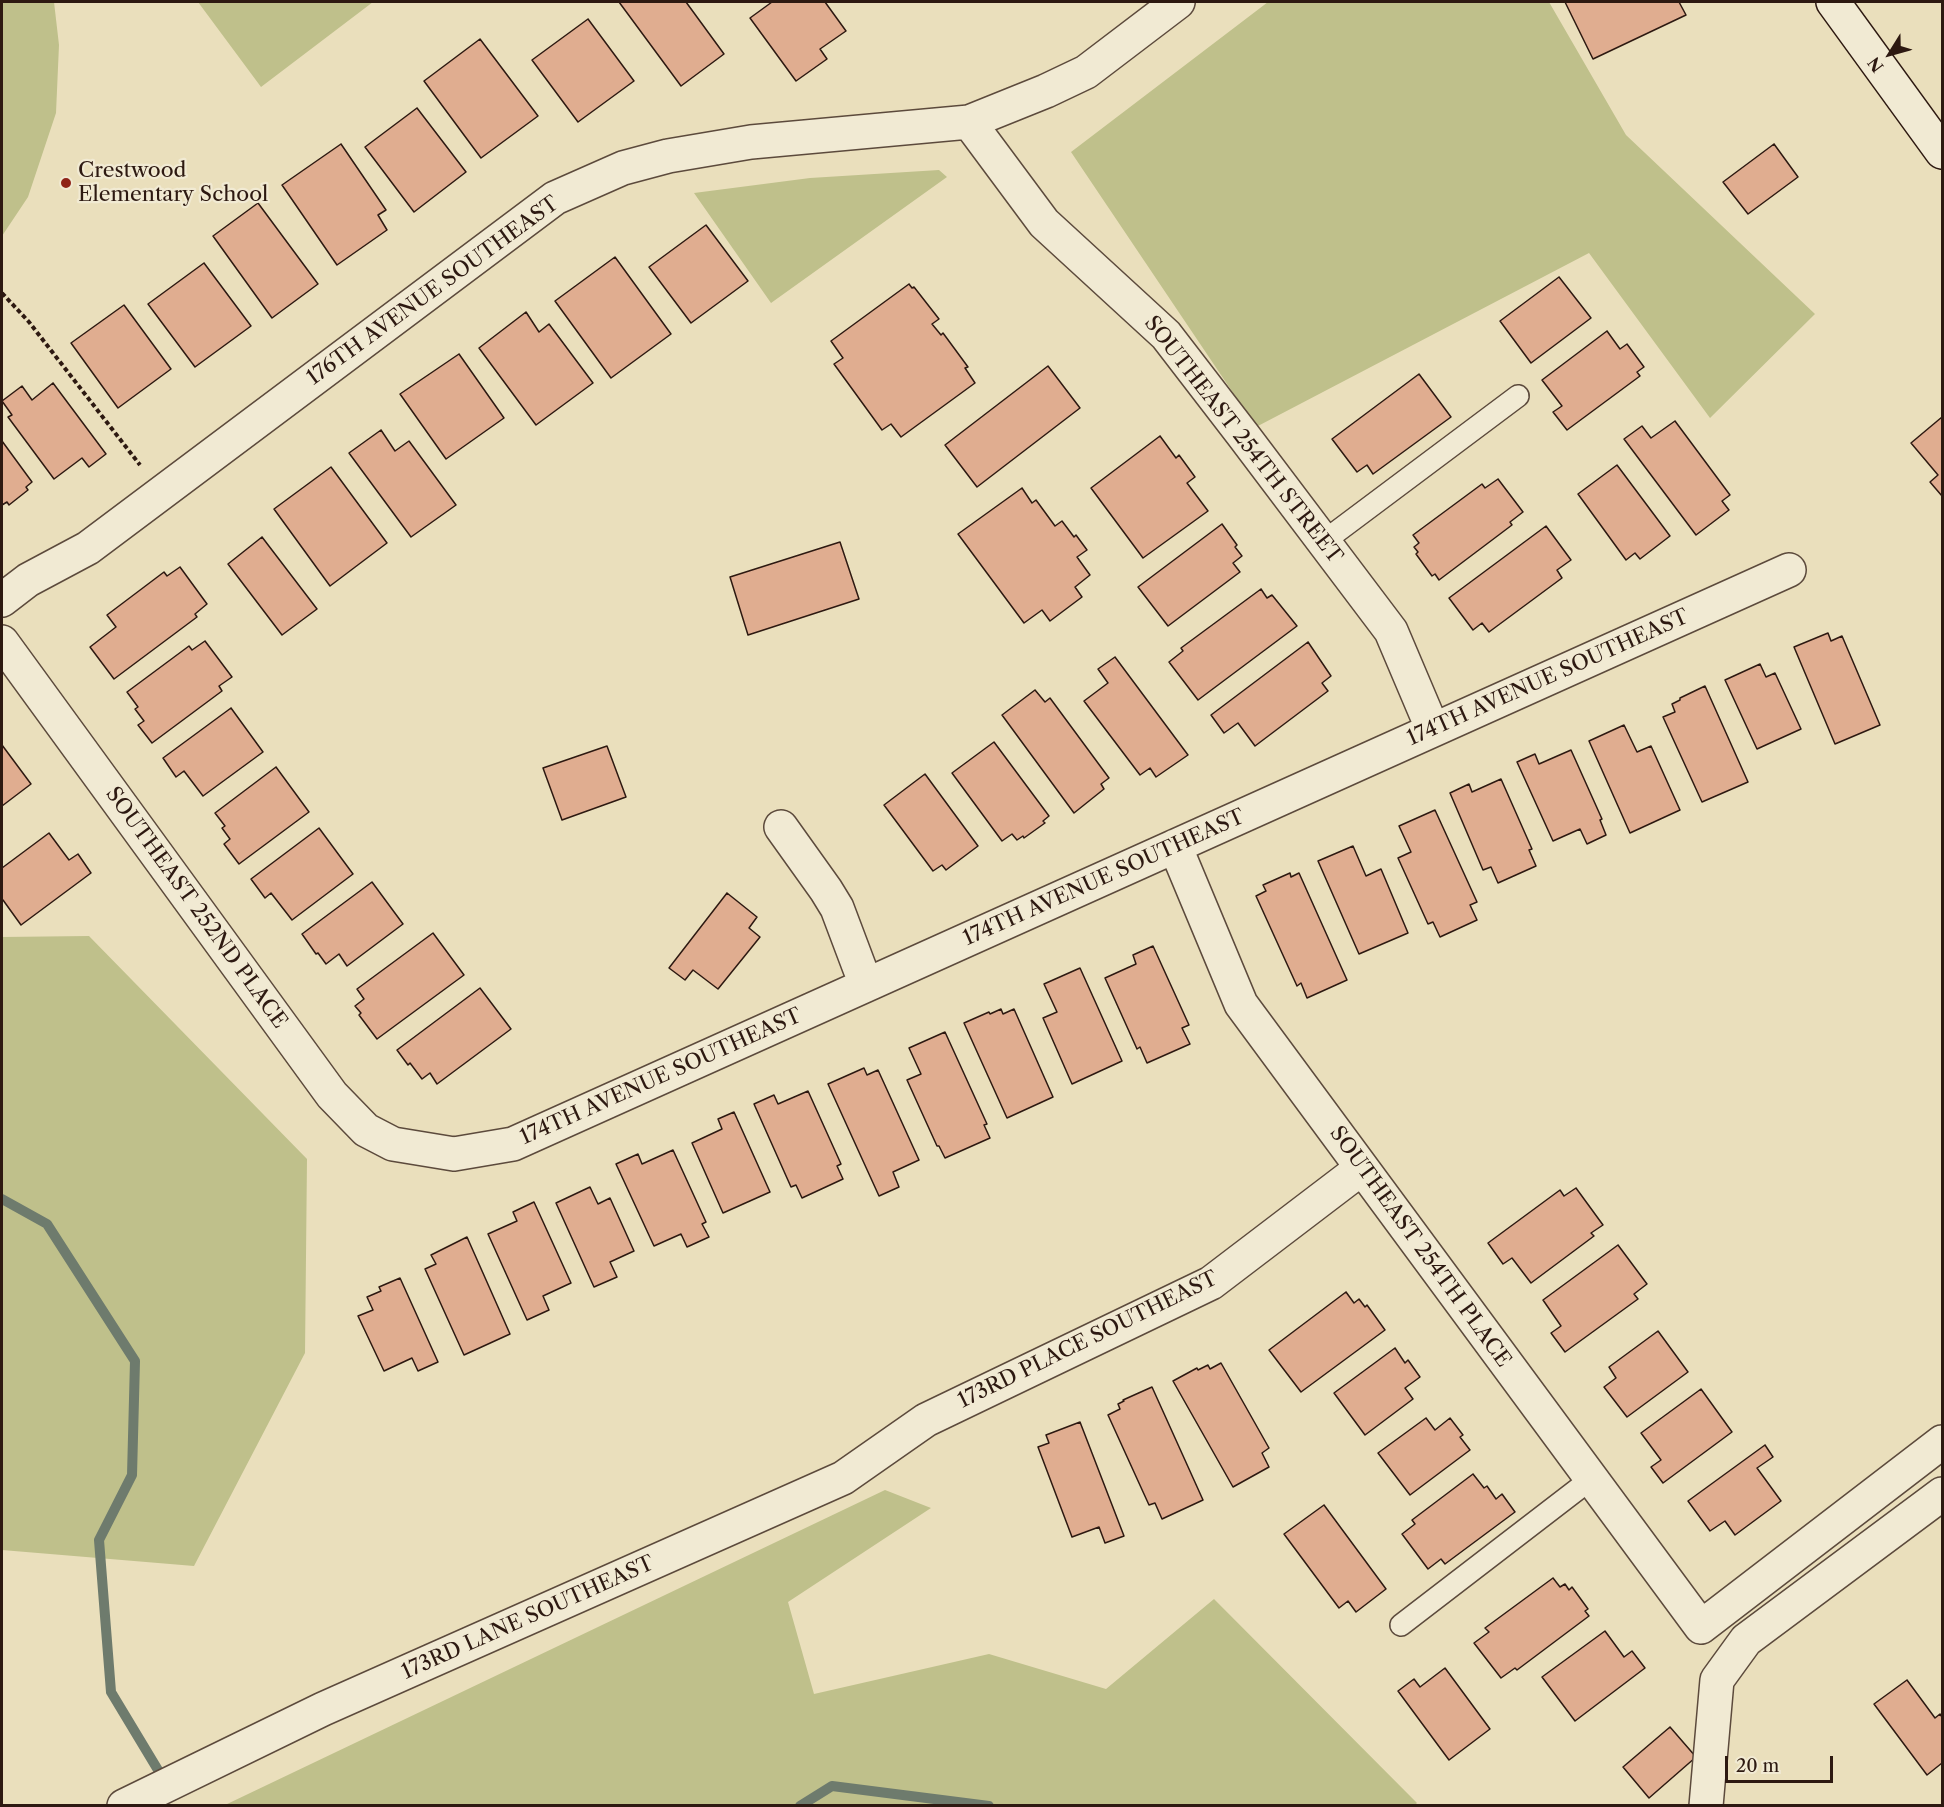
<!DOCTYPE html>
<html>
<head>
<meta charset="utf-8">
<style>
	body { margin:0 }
	#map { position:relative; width:1944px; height:1807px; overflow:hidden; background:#eadfbc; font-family:"Libre Caslon Text",serif }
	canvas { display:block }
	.frame { position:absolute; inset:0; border:3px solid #2d1911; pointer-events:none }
	.north { position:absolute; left:1860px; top:24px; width:60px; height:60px; -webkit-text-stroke:4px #f1ead3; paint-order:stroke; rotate:233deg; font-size:16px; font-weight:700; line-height:24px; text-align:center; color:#2d1911 }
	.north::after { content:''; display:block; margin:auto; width:21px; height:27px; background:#2d1911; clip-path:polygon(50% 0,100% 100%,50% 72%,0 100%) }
	.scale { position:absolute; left:1725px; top:1756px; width:108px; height:27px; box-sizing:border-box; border:3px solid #2d1911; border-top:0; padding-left:8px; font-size:18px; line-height:21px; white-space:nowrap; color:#2d1911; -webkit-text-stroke:4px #f1ead3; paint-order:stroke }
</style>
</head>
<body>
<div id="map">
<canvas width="1944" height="1807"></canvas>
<div class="frame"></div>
<div class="north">N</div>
<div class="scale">20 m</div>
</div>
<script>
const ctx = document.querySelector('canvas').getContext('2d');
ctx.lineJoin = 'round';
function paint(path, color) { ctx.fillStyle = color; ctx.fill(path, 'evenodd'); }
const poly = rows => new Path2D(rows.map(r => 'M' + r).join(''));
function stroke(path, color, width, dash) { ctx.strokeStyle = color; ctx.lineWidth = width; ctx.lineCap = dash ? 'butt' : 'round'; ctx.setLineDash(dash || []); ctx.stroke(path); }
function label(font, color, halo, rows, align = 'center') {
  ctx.font = font + ' "Libre Caslon Text",serif'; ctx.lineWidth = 4.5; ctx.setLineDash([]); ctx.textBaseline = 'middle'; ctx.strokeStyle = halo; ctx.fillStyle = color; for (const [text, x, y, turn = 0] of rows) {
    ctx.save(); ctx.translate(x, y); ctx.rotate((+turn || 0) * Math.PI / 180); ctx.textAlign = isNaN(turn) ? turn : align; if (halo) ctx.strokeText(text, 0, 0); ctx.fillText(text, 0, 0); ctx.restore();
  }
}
paint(poly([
	[2,2,54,2,59,45,56,113,28,197,2,236],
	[198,2,373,2,261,87],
	[1268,2,1549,2,1626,135,1815,314,1710,418,1589,253,1256,427,1071,152],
	[939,170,947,177,771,303,694,193,810,178],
	[89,936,307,1159,305,1353,194,1566,2,1550,2,937],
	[885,1490,931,1508,788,1602,814,1694,989,1654,1106,1689,1214,1599,1417,1803,1414,1806,225,1805]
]), '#bfc08b');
stroke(poly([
	[2,1199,47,1224,135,1361,132,1475,99,1540,111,1692,158,1770],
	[800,1806,832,1786,989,1806]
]), '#6e7b6d', 10);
const building = poly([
	[619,2,686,2,724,54,681,86,619,2],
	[772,2,825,2,846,31,820,49,827,59,796,81,750,18,772,2],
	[1565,2,1679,2,1686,15,1593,59,1565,2],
	[588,19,634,81,578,122,532,60,588,19],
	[480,39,538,116,481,158,424,81,480,39],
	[417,108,466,172,414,212,365,147,417,108],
	[341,144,386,210,378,215,387,230,337,265,282,185,341,144],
	[1774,144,1798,177,1748,214,1723,182,1774,144],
	[258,203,318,284,272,318,213,236,258,203],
	[706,225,748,281,691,323,649,267,706,225],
	[615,257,671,334,611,378,555,301,615,257],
	[204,263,251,326,195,367,148,304,204,263],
	[1559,277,1591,318,1531,363,1500,321,1559,277],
	[909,284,912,288,914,287,939,319,932,324,941,335,943,333,968,367,965,368,975,383,901,437,891,424,882,430,834,364,843,358,831,341,909,284],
	[124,305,171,369,118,408,71,343,124,305],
	[526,312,539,332,549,324,593,383,536,425,479,348,526,312],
	[1607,331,1620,349,1627,344,1644,367,1637,372,1640,376,1567,430,1553,412,1562,406,1542,380,1607,331],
	[459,354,504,418,446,459,400,394,459,354],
	[1048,366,1080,408,977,487,945,445,1048,366],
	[1419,374,1451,417,1373,474,1367,465,1357,472,1332,439,1419,374],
	[53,383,106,454,89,467,82,458,54,479,8,417,12,415,2,401,22,386,32,400,53,383],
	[1942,417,1942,496,1930,482,1938,475,1911,443,1942,417],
	[1675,421,1730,495,1722,501,1729,510,1696,535,1624,439,1642,426,1651,438,1675,421],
	[381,430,395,451,409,441,456,505,411,537,349,453,381,430],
	[1160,436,1176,458,1179,455,1195,477,1187,483,1208,511,1143,558,1091,488,1160,436],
	[2,441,32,482,26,487,28,490,9,505,7,502,2,505,2,441],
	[1617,465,1670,536,1640,559,1635,553,1626,560,1578,494,1617,465],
	[331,467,387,543,330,586,274,509,331,467],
	[1498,479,1523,512,1510,522,1512,525,1439,580,1435,574,1432,576,1416,554,1418,552,1414,547,1419,543,1413,535,1482,484,1485,488,1498,479],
	[1022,488,1032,503,1036,500,1055,526,1062,521,1074,537,1076,535,1087,550,1077,557,1090,575,1075,587,1082,597,1050,621,1042,610,1024,623,958,534,1022,488],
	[1222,524,1237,545,1235,547,1242,556,1233,563,1240,572,1168,626,1138,587,1222,524],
	[1546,526,1571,560,1557,570,1562,578,1489,632,1482,623,1473,630,1449,598,1546,526],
	[262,537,317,609,282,635,228,564,262,537],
	[840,542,859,599,748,635,730,577,840,542],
	[180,567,207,604,195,614,197,617,114,679,90,647,116,627,107,615,164,572,167,576,180,567],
	[1261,589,1267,598,1272,595,1297,626,1198,700,1169,662,1183,651,1181,648,1261,589],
	[1828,633,1831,641,1842,636,1880,725,1835,744,1794,647,1828,633],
	[205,641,232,677,219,686,222,691,152,743,138,725,144,721,135,709,138,707,127,692,189,646,192,650,205,641],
	[1308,642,1331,676,1322,683,1328,691,1255,746,1238,723,1224,733,1211,715,1308,642],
	[1115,657,1188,755,1156,777,1150,768,1140,775,1084,701,1108,683,1098,669,1115,657],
	[1760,664,1766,677,1775,673,1801,729,1757,749,1725,680,1760,664],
	[1705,686,1748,782,1702,802,1663,717,1675,712,1672,704,1680,700,1680,698,1705,686],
	[1035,690,1045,702,1050,698,1109,778,1101,784,1104,789,1074,813,1002,715,1035,690],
	[231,708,263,752,203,796,184,771,176,777,163,758,231,708],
	[1624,725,1637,752,1651,746,1680,810,1630,833,1589,741,1624,725],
	[994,742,1049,816,1043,821,1045,823,1024,838,1023,836,1017,840,1012,834,1002,841,952,773,994,742],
	[2,745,31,784,2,806,2,745],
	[607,746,626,797,562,820,543,768,607,746],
	[1571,750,1602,819,1600,820,1606,835,1587,844,1580,829,1553,841,1517,762,1535,754,1539,764,1571,750],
	[276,767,309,812,239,864,224,844,230,839,222,828,225,826,215,813,276,767],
	[925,774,978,846,946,870,942,865,933,871,884,805,925,774],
	[1501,779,1532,849,1529,850,1536,866,1498,883,1491,867,1483,870,1450,793,1469,784,1472,792,1501,779],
	[1435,810,1477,902,1470,905,1477,920,1440,937,1433,922,1428,924,1398,858,1411,852,1399,826,1435,810],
	[319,828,353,874,292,920,271,893,265,898,251,879,319,828],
	[49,833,69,860,78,854,91,873,21,925,3,900,2,901,2,868,49,833],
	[1353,846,1366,876,1381,869,1408,933,1359,954,1318,861,1353,846],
	[1290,873,1291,877,1299,873,1347,980,1307,998,1301,983,1297,986,1256,896,1266,891,1263,885,1290,873],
	[372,882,403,924,347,966,339,954,326,964,318,953,316,954,302,934,372,882],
	[727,893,757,917,749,928,760,937,718,989,693,970,685,980,669,968,727,893],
	[433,933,464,975,377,1039,359,1015,361,1013,355,1006,364,999,357,989,433,933],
	[1153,946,1189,1025,1182,1028,1190,1044,1147,1063,1140,1047,1137,1049,1105,978,1136,964,1133,955,1153,946],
	[1080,968,1122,1061,1072,1084,1043,1018,1057,1012,1044,984,1080,968],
	[480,988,511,1029,437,1084,430,1073,422,1079,410,1063,408,1065,397,1050,480,988],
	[1001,1009,1003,1014,1014,1009,1053,1097,1007,1118,964,1023,989,1012,990,1014,1001,1009],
	[945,1032,987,1124,984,1125,990,1138,945,1158,939,1146,937,1146,907,1080,921,1074,909,1048,945,1032],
	[864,1068,867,1075,878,1070,919,1160,893,1172,899,1187,879,1196,828,1084,864,1068],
	[808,1091,841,1164,837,1166,843,1179,802,1198,796,1185,791,1187,754,1104,774,1095,778,1104,808,1091],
	[734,1112,770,1192,723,1213,692,1143,722,1129,718,1119,734,1112],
	[673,1150,706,1222,702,1224,709,1237,687,1247,681,1234,654,1246,616,1164,638,1154,642,1164,673,1150],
	[590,1187,598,1204,610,1198,634,1251,610,1262,617,1277,594,1287,556,1203,590,1187],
	[1576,1188,1603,1225,1591,1233,1594,1236,1531,1283,1512,1258,1503,1264,1488,1243,1560,1190,1564,1196,1576,1188],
	[534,1202,571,1283,543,1296,549,1310,527,1320,488,1234,517,1221,513,1212,534,1202],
	[467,1237,510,1334,464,1355,425,1269,436,1264,431,1255,467,1237],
	[1618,1245,1647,1284,1634,1294,1638,1299,1565,1352,1551,1333,1561,1326,1543,1300,1618,1245],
	[400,1278,438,1362,418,1371,412,1358,384,1371,358,1316,373,1310,367,1297,381,1291,379,1287,400,1278],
	[1346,1292,1354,1303,1359,1299,1365,1307,1367,1305,1385,1330,1301,1392,1269,1350,1346,1292],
	[1658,1331,1688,1372,1627,1417,1604,1387,1616,1378,1609,1367,1658,1331],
	[1395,1348,1405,1363,1408,1360,1420,1377,1405,1388,1413,1399,1365,1435,1334,1393,1395,1348],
	[1221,1363,1269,1448,1262,1453,1269,1467,1233,1487,1173,1381,1197,1368,1198,1370,1208,1365,1210,1369,1221,1363],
	[1152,1387,1203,1500,1162,1519,1155,1503,1149,1505,1108,1415,1120,1409,1118,1404,1124,1401,1123,1400,1152,1387],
	[1701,1389,1732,1432,1663,1483,1651,1467,1661,1460,1641,1433,1701,1389],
	[1426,1418,1435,1430,1450,1418,1463,1435,1460,1437,1470,1450,1410,1495,1378,1453,1426,1418],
	[1080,1422,1124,1536,1105,1543,1099,1527,1072,1537,1038,1447,1049,1443,1046,1435,1080,1422],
	[1765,1445,1773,1457,1757,1468,1781,1501,1735,1535,1725,1521,1710,1531,1688,1501,1765,1445],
	[1473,1474,1484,1488,1487,1486,1496,1499,1502,1494,1515,1512,1445,1564,1441,1559,1428,1569,1402,1534,1415,1524,1412,1520,1473,1474],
	[1324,1505,1386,1589,1356,1612,1348,1601,1339,1608,1284,1534,1324,1505],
	[1553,1578,1560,1587,1565,1584,1569,1590,1572,1587,1588,1609,1585,1611,1589,1616,1517,1670,1515,1668,1501,1678,1474,1643,1489,1632,1485,1628,1553,1578],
	[1605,1631,1624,1657,1632,1651,1645,1668,1575,1721,1542,1677,1605,1631],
	[1445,1668,1490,1729,1449,1760,1398,1691,1414,1679,1420,1687,1445,1668],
	[1907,1680,1935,1718,1940,1714,1942,1717,1942,1763,1927,1775,1874,1704,1907,1680],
	[1670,1727,1696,1757,1649,1798,1623,1767,1670,1727]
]);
paint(building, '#e0ad90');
stroke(building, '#2d1911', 1.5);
const lane = poly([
	[1323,542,1518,396],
	[1401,1625,1591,1479]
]);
const street = poly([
	[969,122,1044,223,1166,335,1243,435,1391,631,1433,730],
	[2,600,28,580,88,548,555,198,623,168,668,156,751,142,969,122,1046,91,1086,72,1178,2],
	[2,642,332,1095,366,1130,393,1144,454,1154,513,1144,1789,570],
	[781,827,826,890,837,908,866,985],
	[1175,846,1241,1004,1701,1627,1942,1442],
	[124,1806,323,1709,843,1478,926,1420,1211,1283,1362,1168],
	[1706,1806,1717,1680,1746,1640,1942,1494]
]);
const secondary = poly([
	[1833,2,1942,152]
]);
stroke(lane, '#5c4a3c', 24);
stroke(street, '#5c4a3c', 36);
stroke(secondary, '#2d1911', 36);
stroke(poly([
	[2,293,29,322,140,465]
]), '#2d1911', 4, [4.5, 3]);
stroke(lane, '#f1ead3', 21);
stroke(street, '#f1ead3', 33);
stroke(secondary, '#f1ead3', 33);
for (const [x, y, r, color] of [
	[66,183,6,"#8f2418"]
]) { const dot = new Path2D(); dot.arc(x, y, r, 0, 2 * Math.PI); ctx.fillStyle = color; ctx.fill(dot); stroke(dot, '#f1ead3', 2); }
label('21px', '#2d1911', '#f1ead3', [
	["Crestwood",78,171],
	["Elementary School",78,195]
], 'left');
label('21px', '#2d1911', '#f1ead3', [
	["176TH AVENUE SOUTHEAST",433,291,-36],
	["SOUTHEAST 254TH STREET",1243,440,52],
	["174TH AVENUE SOUTHEAST",1548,678,-24],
	["174TH AVENUE SOUTHEAST",1104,878,-24],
	["SOUTHEAST 252ND PLACE",196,908,54],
	["174TH AVENUE SOUTHEAST",661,1077,-24],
	["SOUTHEAST 254TH PLACE",1420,1247,54],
	["173RD PLACE SOUTHEAST",1088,1340,-26],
	["173RD LANE SOUTHEAST",528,1618,-24]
]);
</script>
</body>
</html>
